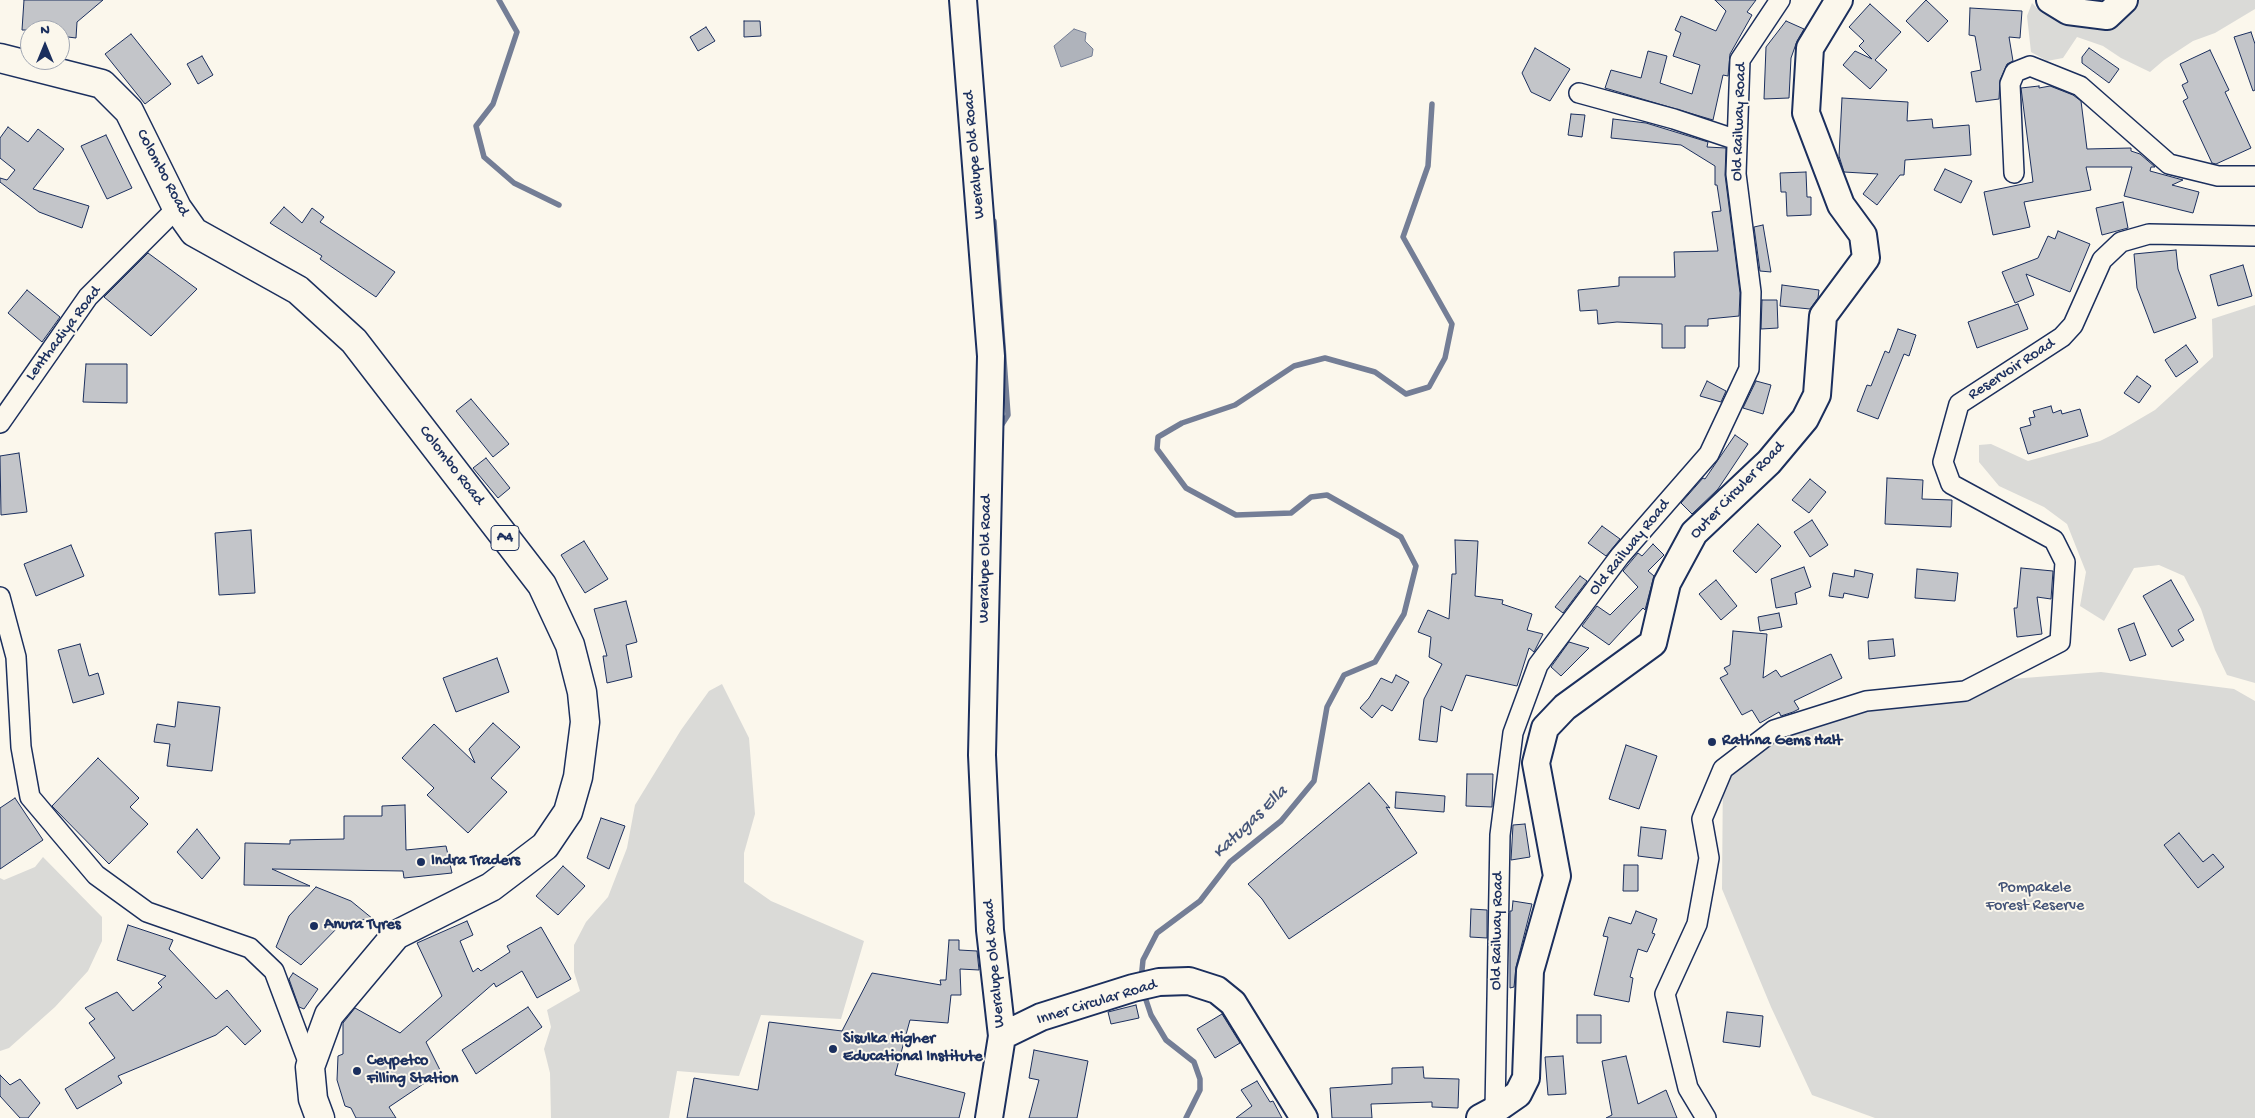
<!DOCTYPE html>
<html>
<head>
<meta charset="utf-8">
<style>
	body { margin:0 }
	#map { position:relative; width:2255px; height:1118px; overflow:hidden; background:#fbf7ec; font-family:"Gochi Hand",sans-serif }
	canvas { display:block }
	.north { position:absolute; left:20px; top:20px; width:50px; height:50px; box-sizing:border-box; background:#fbf7ec; border:1px solid #a1a7b3; border-radius:50%; rotate:0deg; font-size:14px; font-weight:700; line-height:20px; text-align:center; color:#1b2f5e }
	.north::after { content:''; display:block; margin:auto; width:18px; height:22px; background:#1b2f5e; clip-path:polygon(50% 0,100% 100%,50% 72%,0 100%) }
</style>
</head>
<body>
<div id="map">
<canvas width="2255" height="1118"></canvas>
<div class="north">N</div>
</div>
<script>
const ctx = document.querySelector('canvas').getContext('2d');
ctx.lineJoin = 'round';
function paint(path, color) { ctx.fillStyle = color; ctx.fill(path, 'evenodd'); }
const poly = rows => new Path2D(rows.map(r => 'M' + r).join(''));
function stroke(path, color, width, dash) { ctx.strokeStyle = color; ctx.lineWidth = width; ctx.lineCap = dash ? 'butt' : 'round'; ctx.setLineDash(dash || []); ctx.stroke(path); }
function label(font, color, halo, rows, align = 'center') {
  ctx.font = font + ' "Gochi Hand",sans-serif'; ctx.lineWidth = 4; ctx.setLineDash([]); ctx.textBaseline = 'middle'; ctx.strokeStyle = halo; ctx.fillStyle = color; for (const [text, x, y, turn = 0] of rows) {
    ctx.save(); ctx.translate(x, y); ctx.rotate((+turn || 0) * Math.PI / 180); ctx.textAlign = isNaN(turn) ? turn : align; if (halo) ctx.strokeText(text, 0, 0); ctx.fillText(text, 0, 0); ctx.restore();
  }
}
paint(poly([
	[2135,0,2255,0,2255,9,2215,33,2193,41,2164,60,2150,72,2121,58,2103,46,2077,37,2063,58,2047,61,2031,52,2027,16,2032,3,2042,13,2078,27,2099,30,2118,22],
	[2255,305,2255,683,2227,675,2215,650,2201,609,2184,576,2159,565,2134,568,2104,621,2080,606,2086,572,2067,524,2044,507,1999,486,1979,462,1979,445,1991,444,2028,461,2100,441,2114,434,2155,410,2213,357,2212,319],
	[2101,672,2234,689,2255,701,2255,1118,1875,1118,1812,1095,1771,1007,1722,889,1723,768,1805,724,1960,683],
	[722,684,749,738,755,814,744,853,744,882,771,901,864,941,841,1019,761,1015,739,1076,677,1071,669,1118,551,1118,550,1073,544,1049,551,1027,547,1010,580,991,574,972,574,945,586,922,608,897,627,848,635,805,681,730,709,691],
	[43,857,102,917,102,941,88,971,55,1007,9,1048,0,1051,0,878,4,880,35,867]
]), '#dadad7');
const water = poly([
	[1074,29,1086,33,1085,41,1093,49,1092,56,1061,67,1054,46,1074,29]
]);
paint(water, '#afb3bb');
stroke(water, '#747e96', 1);
stroke(poly([
	[499,0,517,32,493,104,476,126,484,157,514,183,559,205],
	[994,221,1008,415,999,429],
	[1141,980,1143,960,1157,933,1200,901,1230,862,1281,821,1314,781,1327,707,1344,675,1375,662,1404,614,1416,566,1401,537,1327,495,1311,497,1291,513,1236,515,1186,488,1157,449,1158,437,1182,423,1235,405,1294,366,1325,358,1375,372,1406,394,1429,387,1445,358,1452,324,1403,237,1428,166,1432,104],
	[1143,991,1151,1015,1166,1040,1194,1062,1200,1079,1200,1090,1186,1118]
]), '#747e96', 5.5);
const building = poly([
	[24,0,103,0,77,22,76,38,60,36,60,30,22,30,24,0],
	[1715,0,1756,0,1747,12,1752,15,1730,54,1728,76,1723,75,1713,120,1605,88,1611,70,1641,78,1648,51,1667,56,1660,83,1692,94,1700,65,1673,56,1681,33,1675,30,1681,16,1716,31,1726,11,1715,0],
	[1926,0,1948,21,1928,42,1906,21,1926,0],
	[1870,4,1901,32,1875,60,1887,70,1870,89,1843,65,1855,51,1872,59,1859,46,1864,41,1849,27,1870,4],
	[1970,8,2022,11,2020,38,2009,37,2013,61,2007,64,2000,80,1999,99,1976,102,1971,72,1981,70,1975,36,1969,35,1970,8],
	[744,21,760,21,761,36,744,37,744,21],
	[1786,21,1804,29,1797,41,1791,58,1789,98,1764,99,1766,47,1786,21],
	[706,27,715,41,698,51,690,37,706,27],
	[2251,32,2255,44,2255,90,2253,91,2234,37,2251,32],
	[131,34,171,84,145,104,105,54,131,34],
	[1535,48,1570,69,1550,101,1531,92,1522,73,1535,48],
	[2089,48,2119,69,2109,83,2082,63,2082,57,2089,48],
	[2210,50,2229,90,2225,92,2251,148,2216,164,2212,163,2183,101,2188,98,2182,85,2188,82,2180,64,2210,50],
	[202,56,213,75,198,84,187,64,202,56],
	[2039,86,2039,88,2050,86,2073,95,2081,101,2087,149,2131,148,2131,151,2140,154,2155,167,2151,167,2150,171,2183,180,2172,185,2199,192,2193,213,2124,196,2132,167,2086,167,2091,190,2024,202,2030,227,1993,235,1984,192,2033,182,2021,88,2039,86],
	[1842,98,1908,102,1907,121,1932,119,1933,128,1969,125,1971,155,1905,160,1904,175,1900,175,1877,205,1863,194,1878,174,1844,172,1839,156,1842,98],
	[1571,114,1585,115,1582,137,1568,135,1571,114],
	[1613,119,1646,123,1708,142,1707,147,1726,148,1725,175,1740,293,1739,316,1708,319,1708,326,1685,326,1685,348,1662,348,1662,324,1617,322,1598,324,1597,310,1580,311,1578,290,1619,286,1619,277,1675,277,1674,252,1718,251,1712,212,1721,211,1717,185,1715,185,1715,166,1681,145,1611,138,1613,119],
	[8,127,28,142,38,129,64,149,33,189,89,206,82,228,39,212,0,182,0,178,7,180,15,170,0,158,0,138,8,127],
	[106,135,132,188,107,199,81,146,106,135],
	[1945,169,1972,181,1961,203,1934,190,1945,169],
	[1806,172,1807,197,1811,197,1811,215,1787,216,1786,192,1781,192,1780,173,1806,172],
	[2123,202,2128,228,2102,235,2096,208,2123,202],
	[284,207,302,223,312,208,324,217,320,222,395,272,376,297,320,259,322,256,270,223,284,207],
	[1763,225,1771,272,1760,271,1754,227,1763,225],
	[2058,231,2090,244,2070,292,2026,274,2034,295,2015,303,2002,272,2038,258,2048,236,2055,239,2058,231],
	[2176,250,2178,269,2196,318,2154,333,2137,288,2134,254,2176,250],
	[148,253,197,289,151,336,104,297,148,253],
	[2243,265,2252,296,2218,306,2210,275,2243,265],
	[1782,285,1819,290,1818,298,1810,309,1780,306,1782,285],
	[27,290,60,317,42,342,8,313,27,290],
	[1762,300,1777,300,1778,328,1761,329,1762,300],
	[2018,304,2028,329,1977,348,1968,322,2018,304],
	[1898,329,1916,335,1909,356,1904,354,1878,419,1857,411,1867,385,1871,386,1885,351,1889,353,1898,329],
	[2186,345,2198,362,2176,377,2165,360,2186,345],
	[86,364,127,364,127,403,83,402,86,364],
	[2137,376,2151,386,2139,403,2124,393,2137,376],
	[1707,381,1726,391,1721,402,1700,396,1707,381],
	[1756,381,1771,385,1763,414,1743,408,1756,381],
	[471,399,509,444,493,457,456,411,471,399],
	[2051,406,2053,413,2061,410,2062,414,2080,409,2088,436,2028,454,2020,428,2031,425,2029,418,2035,417,2033,411,2051,406],
	[1735,435,1748,444,1718,489,1692,514,1681,503,1703,478,1705,479,1735,435],
	[19,453,27,512,1,515,0,456,19,453],
	[486,458,510,488,498,498,473,468,486,458],
	[1887,478,1923,480,1922,499,1952,500,1951,527,1885,524,1887,478],
	[1810,479,1826,492,1809,513,1792,500,1810,479],
	[1812,520,1828,545,1810,557,1794,532,1812,520],
	[1758,524,1781,546,1756,573,1733,551,1758,524],
	[1602,526,1620,539,1606,556,1588,543,1602,526],
	[251,530,255,593,219,595,215,533,251,530],
	[1455,540,1478,541,1475,596,1503,600,1502,604,1532,614,1527,630,1543,634,1534,652,1529,648,1517,686,1466,675,1452,711,1441,706,1437,742,1419,740,1424,699,1442,664,1429,657,1431,637,1418,632,1428,610,1449,619,1452,574,1456,574,1455,540],
	[584,541,608,579,585,593,561,555,584,541],
	[1653,544,1664,555,1648,571,1654,576,1645,610,1643,608,1609,645,1582,626,1597,606,1610,615,1638,587,1623,571,1638,553,1642,556,1653,544],
	[71,545,84,576,36,596,24,564,71,545],
	[1804,567,1811,587,1795,593,1797,604,1776,608,1771,579,1804,567],
	[2021,568,2053,571,2051,599,2037,597,2042,634,2017,637,2014,608,2017,608,2021,568],
	[1917,569,1958,573,1955,601,1915,598,1917,569],
	[1855,570,1873,574,1868,598,1844,593,1843,598,1829,596,1833,573,1854,577,1855,570],
	[1580,576,1587,581,1563,613,1555,607,1580,576],
	[1716,580,1737,606,1721,620,1699,594,1716,580],
	[2171,580,2194,620,2178,630,2184,640,2172,647,2143,596,2171,580],
	[626,601,637,642,626,645,632,677,607,683,603,656,607,656,594,609,626,601],
	[1779,613,1782,627,1760,631,1758,617,1779,613],
	[2134,623,2146,655,2130,661,2118,629,2134,623],
	[1733,631,1767,634,1763,678,1776,670,1781,677,1831,654,1842,678,1794,701,1799,709,1793,712,1781,716,1779,712,1760,723,1752,710,1742,715,1720,678,1728,674,1724,668,1730,665,1733,631],
	[1893,639,1895,656,1869,659,1868,641,1893,639],
	[1569,642,1589,648,1561,676,1551,667,1569,642],
	[80,644,89,676,98,673,104,694,73,703,58,650,80,644],
	[497,658,509,692,456,712,443,678,497,658],
	[1396,675,1409,682,1392,711,1382,705,1372,718,1360,708,1369,698,1381,678,1392,683,1396,675],
	[178,702,220,707,212,771,167,766,170,744,154,742,157,724,175,727,178,702],
	[493,723,520,747,491,778,507,792,468,833,427,795,434,788,402,758,434,724,475,763,469,749,493,723],
	[1626,745,1657,756,1639,809,1609,799,1626,745],
	[98,758,139,798,130,807,148,824,109,864,52,806,98,758],
	[1467,774,1493,774,1492,807,1466,806,1467,774],
	[1369,783,1390,808,1386,807,1417,853,1289,939,1262,899,1248,884,1369,783],
	[1396,792,1445,796,1444,812,1395,808,1396,792],
	[15,798,43,840,0,869,0,808,15,798],
	[405,805,406,850,446,846,452,873,404,878,403,871,272,869,310,886,244,885,245,843,290,844,290,840,344,839,344,816,382,816,382,806,405,805],
	[601,818,625,826,609,869,587,858,601,818],
	[1525,824,1530,857,1511,860,1513,825,1525,824],
	[1641,827,1666,830,1662,859,1638,856,1641,827],
	[197,829,220,858,202,879,177,852,197,829],
	[2179,833,2203,862,2213,854,2224,867,2198,888,2164,845,2179,833],
	[1624,865,1638,865,1638,891,1623,891,1624,865],
	[563,866,585,886,558,915,536,896,563,866],
	[316,887,351,901,373,919,344,921,301,965,276,947,289,916,316,887],
	[1513,901,1532,904,1516,967,1514,987,1510,988,1510,911,1512,911,1513,901],
	[1471,909,1487,910,1487,938,1470,937,1471,909],
	[1636,911,1657,919,1652,933,1655,934,1647,952,1638,949,1630,977,1633,978,1629,1002,1594,995,1608,937,1603,936,1609,917,1631,924,1636,911],
	[467,921,473,935,460,941,473,972,478,968,481,971,510,952,507,946,541,927,571,979,537,998,522,971,496,987,494,983,426,1042,441,1072,389,1107,396,1118,356,1118,351,1108,345,1106,337,1080,338,1056,343,1054,343,1023,355,1008,400,1033,442,996,417,943,467,921],
	[128,925,173,940,169,949,216,999,227,990,261,1031,245,1045,227,1026,216,1035,118,1076,122,1083,77,1109,65,1089,115,1058,89,1023,95,1019,85,1008,117,992,133,1011,162,987,158,983,166,976,117,960,128,925],
	[949,940,959,940,959,950,977,951,979,970,960,969,961,995,951,995,948,1023,910,1020,895,1075,965,1093,959,1118,687,1118,694,1078,758,1090,769,1022,842,1031,872,973,941,985,940,980,946,980,949,940],
	[293,973,318,989,304,1009,299,1007,289,979,293,973],
	[1136,1005,1139,1018,1111,1024,1108,1012,1136,1005],
	[528,1007,542,1027,476,1074,462,1050,528,1007],
	[1727,1012,1763,1016,1760,1047,1723,1042,1727,1012],
	[1222,1014,1240,1043,1215,1058,1197,1029,1222,1014],
	[1577,1015,1601,1015,1601,1043,1577,1043,1577,1015],
	[1034,1050,1088,1061,1077,1118,1029,1118,1039,1080,1029,1078,1034,1050],
	[1563,1056,1566,1094,1548,1095,1545,1057,1563,1056],
	[1626,1056,1638,1104,1666,1090,1677,1118,1606,1118,1612,1115,1602,1061,1626,1056],
	[1423,1067,1424,1078,1459,1079,1458,1108,1432,1107,1432,1102,1371,1104,1372,1118,1332,1118,1330,1088,1392,1084,1392,1068,1423,1067],
	[0,1075,10,1085,20,1079,40,1103,28,1118,20,1118,0,1096,0,1075],
	[1257,1081,1270,1102,1273,1101,1282,1118,1236,1118,1252,1106,1241,1090,1257,1081]
]);
paint(building, '#c3c5c9');
stroke(building, '#1b2f5e', 1);
const street = poly([
	[1579,93,1674,119,1737,140],
	[2014,173,2010,84,2015,72,2030,66,2080,86,2169,164,2218,176,2255,176],
	[0,423,88,297,177,208],
	[0,597,16,657,21,747,30,797,96,875,147,912,250,948,274,971,310,1067],
	[1495,1110,1500,835,1513,733,1538,665,1620,556,1709,454,1749,369,1751,292,1736,174,1740,60,1780,0],
	[1706,1118,1688,1088,1665,994,1697,924,1709,858,1702,819,1723,769,1774,730,1866,701,1965,691,2060,642,2065,562,2054,540,1951,484,1943,462,1959,404,2062,337,2073,325,2102,260,2121,242,2149,234,2255,236]
]);
const secondary = poly([
	[963,0,991,356,982,755,990,930,1002,1036,989,1118],
	[2050,0,2068,11,2107,16,2124,0],
	[1002,1036,1041,1017,1133,988,1159,982,1189,981,1217,990,1233,1003,1304,1118],
	[1480,1118,1495,1110,1518,1094,1526,1078,1530,971,1557,876,1536,763,1545,728,1565,707,1653,643,1667,583,1694,533,1769,462,1805,419,1817,395,1823,316,1866,258,1863,235,1841,205,1806,113,1810,48,1839,0]
]);
const highway = poly([
	[0,58,102,84,129,111,177,208,194,232,298,290,354,341,542,585,570,645,582,692,585,722,578,777,568,812,545,846,491,887,396,935,329,1015,310,1067,313,1099,320,1118]
]);
stroke(street, '#1b2f5e', 22);
stroke(secondary, '#1b2f5e', 30);
stroke(highway, '#1b2f5e', 31);
stroke(street, '#fbf7ec', 19);
stroke(secondary, '#fbf7ec', 26);
stroke(highway, '#fbf7ec', 28);
for (const [x, y, r, color] of [
	[1712,742,5,"#1b2f5e"],
	[421,862,5,"#1b2f5e"],
	[314,926,5,"#1b2f5e"],
	[833,1049,5,"#1b2f5e"],
	[357,1071,5,"#1b2f5e"]
]) { const dot = new Path2D(); dot.arc(x, y, r, 0, 2 * Math.PI); ctx.fillStyle = color; ctx.fill(dot); stroke(dot, '#fbf7ec', 2); }
for (const [x, y, w] of [
	[505,538,28]
]) { const box = new Path2D(); box.roundRect(x - w / 2, y - 12.5, w, 25, 4); ctx.fillStyle = '#fbf7ec'; ctx.fill(box); stroke(box, '#1b2f5e', 1); }
label('bold 15px', '#1b2f5e', null, [
	["A4",505,538]
]);
label('16px', '#1b2f5e', '#fbf7ec', [
	["Old Railway Road",1740,122,-88],
	["Weralupe Old Road",975,155,-95],
	["Colombo Road",162,173,62],
	["Lenthadiya Road",64,334,-53],
	["Reservoir Road",2012,370,-33],
	["Colombo Road",451,466,52],
	["Outer Circuler Road",1738,491,-46],
	["Old Railway Road",1630,548,-51],
	["Weralupe Old Road",986,559,-89],
	["Old Railway Road",1498,931,-89],
	["Weralupe Old Road",995,964,-95],
	["Inner Circular Road",1097,1003,-17]
]);
label('bold 16px', '#1b2f5e', '#fbf7ec', [
	["Rathna Gems Halt",1722,742],
	["Indra Traders",431,862],
	["Anura Tyres",324,926],
	["Sisulka Higher",843,1040],
	["Educational Institute",843,1058],
	["Ceypetco",367,1062],
	["Filling Station",367,1080]
], 'left');
label('16px', '#415176', '#fbf7ec', [
	["Pompakele",2035,889],
	["Forest Reserve",2035,907]
]);
label('italic 18px', '#47577a', '#fbf7ec', [
	["Katugas Ella",1251,823,-44]
]);
</script>
</body>
</html>
